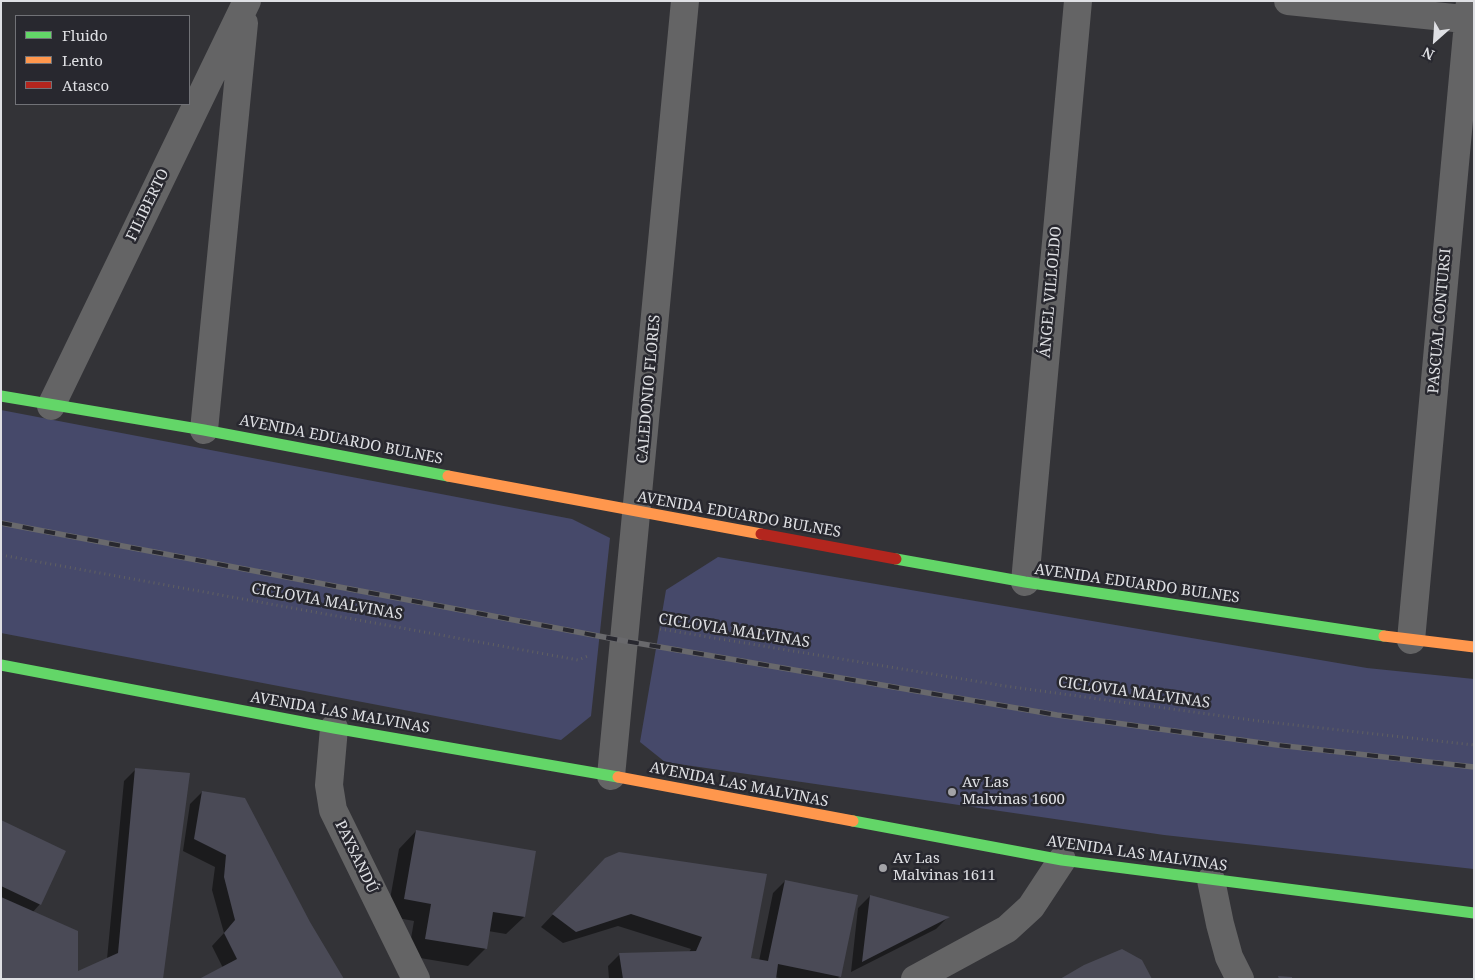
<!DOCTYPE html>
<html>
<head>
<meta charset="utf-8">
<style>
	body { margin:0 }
	#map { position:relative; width:1475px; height:980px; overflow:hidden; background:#333337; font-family:"Noto Serif",serif }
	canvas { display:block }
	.frame { position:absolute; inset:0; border:2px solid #dfe0e4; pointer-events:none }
	.legend { position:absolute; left:15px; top:15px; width:175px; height:90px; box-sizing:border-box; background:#28282f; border:1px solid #717277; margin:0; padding:6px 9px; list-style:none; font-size:15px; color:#dfe0e4 }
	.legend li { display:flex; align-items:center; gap:10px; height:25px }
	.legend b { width:25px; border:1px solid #717277 }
	.north { position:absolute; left:1410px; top:15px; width:50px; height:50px; -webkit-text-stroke:4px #28282f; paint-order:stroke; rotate:206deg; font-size:14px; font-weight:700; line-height:20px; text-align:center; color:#dfe0e4 }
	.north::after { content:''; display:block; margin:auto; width:18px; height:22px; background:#dfe0e4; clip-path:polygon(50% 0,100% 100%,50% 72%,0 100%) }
</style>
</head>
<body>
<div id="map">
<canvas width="1475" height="980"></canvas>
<div class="frame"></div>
<ul class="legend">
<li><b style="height:6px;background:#63d668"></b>Fluido</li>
<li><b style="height:6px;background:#ff974d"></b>Lento</li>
<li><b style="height:6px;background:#b3261e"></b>Atasco</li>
</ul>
<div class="north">N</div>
</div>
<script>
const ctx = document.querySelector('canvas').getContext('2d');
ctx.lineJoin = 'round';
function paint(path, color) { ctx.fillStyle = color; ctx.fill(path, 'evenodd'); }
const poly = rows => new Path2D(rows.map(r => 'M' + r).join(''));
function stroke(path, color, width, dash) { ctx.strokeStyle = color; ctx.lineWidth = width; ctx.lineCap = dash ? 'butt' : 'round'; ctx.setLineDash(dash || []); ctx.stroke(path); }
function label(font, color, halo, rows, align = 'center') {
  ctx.font = font + ' "Noto Serif",serif'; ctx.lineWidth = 5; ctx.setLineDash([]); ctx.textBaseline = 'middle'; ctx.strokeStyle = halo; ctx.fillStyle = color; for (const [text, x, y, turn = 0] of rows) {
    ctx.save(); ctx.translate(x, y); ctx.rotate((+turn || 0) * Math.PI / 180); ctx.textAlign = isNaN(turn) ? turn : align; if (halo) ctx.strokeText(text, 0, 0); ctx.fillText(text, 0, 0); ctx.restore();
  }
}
paint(poly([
	[1,410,572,519,610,538,591,716,561,740,1,633],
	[718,557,1367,668,1474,679,1474,869,1164,835,665,762,640,742,666,590]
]), '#46496a');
paint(poly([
	[136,769,162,979,1,979,1,821,40,904,32,913,76,973,107,959,124,781],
	[202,792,309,922,223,968,212,946,224,933,212,890,215,867,183,851,190,804],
	[416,831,535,852,524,917,506,934,488,931,485,949,468,966,408,956,414,921,387,916,399,849],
	[593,872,749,959,759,961,773,893,785,881,840,976,837,979,783,979,775,977,774,979,609,979,608,966,620,954,689,952,691,949,618,926,563,943,541,927],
	[870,896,947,918,936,929,851,972,858,908]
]), '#0007');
paint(poly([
	[135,768,190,773,163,979,1,979,1,897,78,931,78,971,118,953],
	[202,791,245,798,310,922,344,979,199,979,237,959,224,933,235,920,224,877,226,855,194,839],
	[1,820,66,851,41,905,1,886],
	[416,830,536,851,525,917,493,912,487,949,425,939,431,904,404,899],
	[619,852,767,874,751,958,768,961,785,880,858,895,841,977,778,964,776,979,623,979,619,953,696,951,702,937,631,914,576,932,552,914,605,858],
	[870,895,950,917,862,962],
	[1122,949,1142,960,1152,979,1060,979,1084,965],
	[1278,976,1292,977,1292,979,1279,979]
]), '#4a4a56');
stroke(poly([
	[1,555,578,660,588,656],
	[660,629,1005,686,1259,721,1474,745]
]), '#606062', 3, [1, 4]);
stroke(poly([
	[1288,1,1474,20],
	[51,406,247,1],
	[204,430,244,23],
	[1025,582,1078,1],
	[1411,640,1470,1],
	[334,728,329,785,333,810,416,979],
	[611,776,685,1],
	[1211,880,1220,924,1229,957,1240,979],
	[915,979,1007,929,1031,907,1062,860]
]), '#646465', 28);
stroke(poly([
	[1,396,204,430,448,476],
	[896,559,1025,582,1384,636],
	[1,665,334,728,618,777],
	[853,821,1062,860,1474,913]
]), '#63d668', 11);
stroke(poly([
	[448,476,761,534],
	[1384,636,1474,647],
	[618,777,853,821]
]), '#ff974d', 11);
stroke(poly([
	[761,534,896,559]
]), '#b3261e', 11);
const rail = poly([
	[1,523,625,641,1057,715,1277,745,1474,767]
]);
stroke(rail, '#69696c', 5.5);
stroke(rail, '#28282f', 4, [11]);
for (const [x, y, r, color] of [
	[952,792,5,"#a3a3a7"],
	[883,868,5,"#a3a3a7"]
]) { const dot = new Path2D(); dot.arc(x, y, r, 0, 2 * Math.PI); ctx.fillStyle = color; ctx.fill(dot); stroke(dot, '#28282f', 2); }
label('15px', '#dfe0e4', '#28282f', [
	["FILIBERTO",148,205,-64],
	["ÁNGEL VILLOLDO",1051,292,-85],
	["PASCUAL CONTURSI",1440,321,-85],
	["CALEDONIO FLORES",649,389,-85],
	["AVENIDA EDUARDO BULNES",341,440,11],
	["AVENIDA EDUARDO BULNES",739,515,10],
	["AVENIDA EDUARDO BULNES",1137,584,8],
	["CICLOVIA MALVINAS",327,602,10],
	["CICLOVIA MALVINAS",734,631,9],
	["CICLOVIA MALVINAS",1134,693,8],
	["AVENIDA LAS MALVINAS",340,713,10],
	["AVENIDA LAS MALVINAS",739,785,11],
	["AVENIDA LAS MALVINAS",1137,854,8],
	["PAYSANDÚ",356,857,64]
]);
label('15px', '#dfe0e4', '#28282f', [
	["Av Las",962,783],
	["Malvinas 1600",962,800],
	["Av Las",893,859],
	["Malvinas 1611",893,876]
], 'left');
</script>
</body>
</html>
